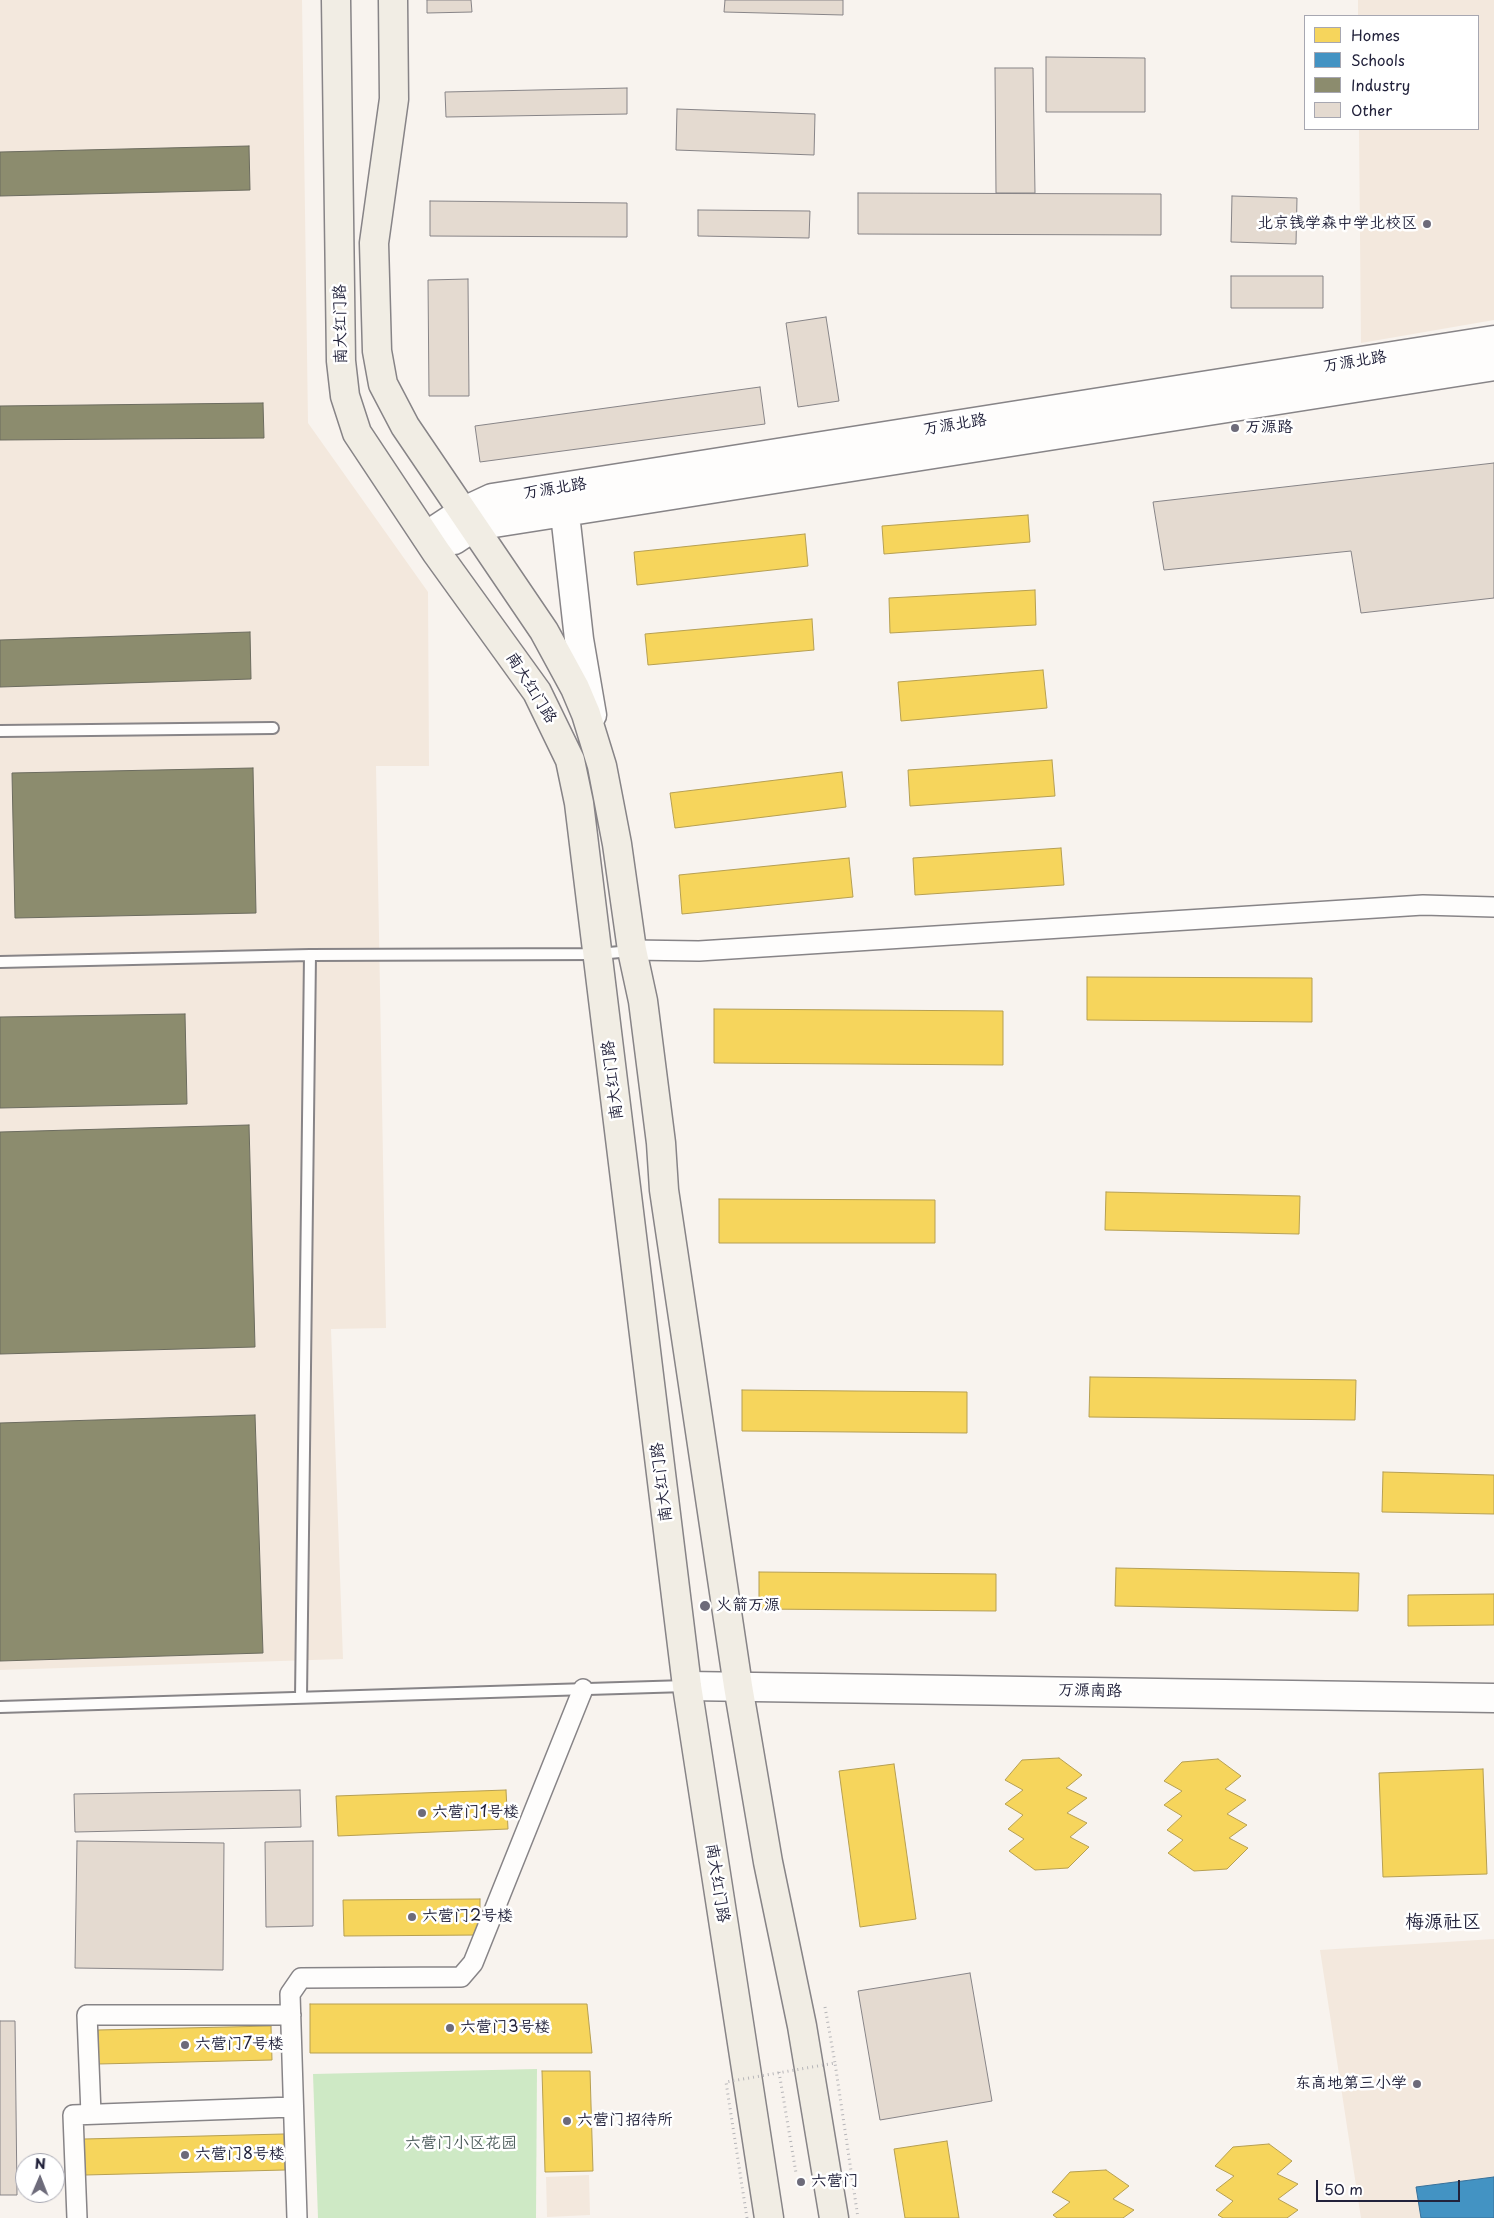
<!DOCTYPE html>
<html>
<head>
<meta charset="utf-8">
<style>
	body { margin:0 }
	#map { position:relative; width:1494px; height:2218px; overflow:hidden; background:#f8f3ee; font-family:"Playpen Sans",sans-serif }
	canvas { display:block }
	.legend { position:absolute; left:1304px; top:15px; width:175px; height:115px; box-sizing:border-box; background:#fff; border:1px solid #a7a7b1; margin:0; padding:6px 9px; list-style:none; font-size:15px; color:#22223b }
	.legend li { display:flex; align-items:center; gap:10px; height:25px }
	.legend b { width:25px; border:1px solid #a7a7b1 }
	.north { position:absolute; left:15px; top:2153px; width:50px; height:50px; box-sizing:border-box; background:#fff; border:1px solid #a7a7b1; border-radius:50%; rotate:1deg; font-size:14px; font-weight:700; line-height:20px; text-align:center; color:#22223b }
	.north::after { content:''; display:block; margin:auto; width:18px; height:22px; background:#6d6b7a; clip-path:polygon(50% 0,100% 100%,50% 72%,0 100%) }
	.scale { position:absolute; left:1316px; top:2180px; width:144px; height:22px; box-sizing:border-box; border:2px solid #22223b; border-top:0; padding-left:6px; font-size:15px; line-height:18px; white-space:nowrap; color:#22223b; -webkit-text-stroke:4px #fff; paint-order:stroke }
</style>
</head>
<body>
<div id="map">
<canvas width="1494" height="2218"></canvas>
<ul class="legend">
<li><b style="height:14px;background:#f6d55c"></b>Homes</li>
<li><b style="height:14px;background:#4393c3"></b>Schools</li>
<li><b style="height:14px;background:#8c8c6e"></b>Industry</li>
<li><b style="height:14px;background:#e4dad0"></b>Other</li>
</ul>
<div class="north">N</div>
<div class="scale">50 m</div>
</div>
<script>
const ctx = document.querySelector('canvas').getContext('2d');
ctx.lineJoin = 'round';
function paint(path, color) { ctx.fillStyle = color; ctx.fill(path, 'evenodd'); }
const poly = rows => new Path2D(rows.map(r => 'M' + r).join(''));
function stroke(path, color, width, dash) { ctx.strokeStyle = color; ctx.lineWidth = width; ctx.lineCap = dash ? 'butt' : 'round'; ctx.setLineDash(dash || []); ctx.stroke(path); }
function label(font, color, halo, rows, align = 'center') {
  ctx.font = font + ' "Playpen Sans","LXGW WenKai TC",sans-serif'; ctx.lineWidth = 5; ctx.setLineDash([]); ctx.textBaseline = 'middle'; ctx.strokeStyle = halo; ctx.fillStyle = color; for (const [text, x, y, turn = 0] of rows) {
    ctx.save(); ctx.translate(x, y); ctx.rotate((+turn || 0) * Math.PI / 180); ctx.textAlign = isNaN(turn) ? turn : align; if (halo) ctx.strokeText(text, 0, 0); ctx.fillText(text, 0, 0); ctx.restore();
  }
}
paint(poly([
	[0,0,302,0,308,423,428,592,429,766,376,766,386,1328,331,1329,343,1659,0,1670],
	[1358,0,1494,0,1494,320,1361,343,1359,129,1478,129,1478,16,1358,16],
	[1494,1939,1494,2218,1361,2218,1320,1950],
	[589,2175,590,2215,547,2217,546,2177]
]), '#f3e8dd');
paint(poly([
	[537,2069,536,2218,318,2218,313,2074]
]), '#cee9c5');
const homes = poly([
	[1028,515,1030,542,884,554,882,526,1028,515],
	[805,534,808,566,637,585,634,552,805,534],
	[1035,590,1036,625,890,633,889,598,1035,590],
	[812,619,814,650,648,665,645,634,812,619],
	[1043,670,1047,708,901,721,898,682,1043,670],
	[1052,760,1055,796,910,806,908,770,1052,760],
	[842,772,846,807,675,828,670,793,842,772],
	[1061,848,1064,885,915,895,913,858,1061,848],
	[849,858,853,897,682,914,679,875,849,858],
	[1087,977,1312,978,1312,1022,1087,1020,1087,977],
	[714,1009,1003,1011,1003,1065,714,1063,714,1009],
	[1106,1192,1300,1196,1299,1234,1105,1230,1106,1192],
	[719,1199,935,1200,935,1243,719,1243,719,1199],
	[1090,1377,1356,1380,1355,1420,1089,1417,1090,1377],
	[742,1390,967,1392,967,1433,742,1431,742,1390],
	[1383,1472,1494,1475,1494,1514,1382,1512,1383,1472],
	[1116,1568,1359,1573,1358,1611,1115,1606,1116,1568],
	[759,1572,996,1574,996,1611,759,1609,759,1572],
	[1494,1594,1494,1625,1408,1626,1408,1595,1494,1594],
	[1059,1758,1082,1775,1066,1788,1087,1798,1067,1813,1087,1823,1070,1837,1089,1847,1068,1868,1035,1870,1009,1851,1024,1839,1008,1829,1023,1815,1005,1804,1023,1790,1005,1780,1022,1760,1059,1758],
	[1218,1759,1241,1776,1225,1789,1246,1800,1227,1814,1247,1825,1229,1838,1248,1848,1227,1869,1194,1871,1168,1853,1183,1840,1167,1830,1182,1816,1164,1805,1182,1791,1164,1781,1182,1762,1218,1759],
	[894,1764,916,1919,860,1927,839,1771,894,1764],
	[1483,1769,1487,1874,1383,1877,1379,1773,1483,1769],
	[506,1790,508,1829,338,1836,336,1796,506,1790],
	[480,1899,480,1935,344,1936,343,1900,480,1899],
	[310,2004,587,2004,592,2053,310,2053,310,2004],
	[271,2026,272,2060,98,2064,98,2030,271,2026],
	[542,2071,590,2071,593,2171,545,2172,542,2071],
	[284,2134,285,2170,85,2175,84,2139,284,2134],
	[947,2141,959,2218,905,2218,894,2149,947,2141],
	[1269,2144,1292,2161,1277,2174,1298,2184,1278,2199,1298,2210,1287,2218,1223,2218,1218,2215,1233,2201,1216,2190,1234,2176,1215,2166,1233,2147,1269,2144],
	[1106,2170,1129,2186,1113,2199,1134,2210,1123,2218,1057,2218,1053,2215,1070,2202,1052,2192,1070,2172,1106,2170]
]);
paint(homes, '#f6d55c');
stroke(homes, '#b69f52', 1);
const schools = poly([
	[1494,2177,1494,2218,1421,2218,1416,2187,1494,2177]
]);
paint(schools, '#4393c3');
stroke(schools, '#39719a', 1);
const industry = poly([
	[249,146,250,190,0,196,0,152,249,146],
	[263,403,264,438,0,440,0,406,263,403],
	[250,632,251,679,0,687,0,640,250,632],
	[253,768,256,913,15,918,12,773,253,768],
	[185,1014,187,1104,0,1108,0,1017,185,1014],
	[249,1125,255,1347,0,1354,0,1132,249,1125],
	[255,1415,263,1653,0,1661,0,1423,255,1415]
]);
paint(industry, '#8c8c6e');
stroke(industry, '#6c6c5f', 1);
const building = poly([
	[427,0,471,0,472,12,427,13,427,0],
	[725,0,843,0,843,15,724,12,725,0],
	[1046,57,1145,58,1145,112,1046,112,1046,57],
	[995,68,1033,68,1035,193,996,193,995,68],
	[627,88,627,114,446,117,445,92,627,88],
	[677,109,815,114,814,155,676,150,677,109],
	[858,193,1161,194,1161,235,858,234,858,193],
	[1232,196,1297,198,1296,244,1231,242,1232,196],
	[430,201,627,203,627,237,430,236,430,201],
	[698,210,810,211,809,238,698,236,698,210],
	[1231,276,1323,276,1323,308,1231,308,1231,276],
	[468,279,469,396,429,396,428,280,468,279],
	[826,317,839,401,798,407,786,323,826,317],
	[760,387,765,424,480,462,475,426,760,387],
	[1494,463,1494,598,1361,613,1351,551,1164,570,1153,502,1494,463],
	[300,1790,301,1827,75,1832,74,1794,300,1790],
	[77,1841,224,1843,223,1970,75,1968,77,1841],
	[313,1841,313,1926,266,1927,265,1842,313,1841],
	[970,1973,992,2101,880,2120,858,1991,970,1973],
	[0,2021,15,2021,17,2195,0,2195,0,2021]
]);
paint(building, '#e4dad0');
stroke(building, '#878487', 1);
const lane = poly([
	[0,731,273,728],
	[310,955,598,954,631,951],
	[0,962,310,955,301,1697],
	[0,1707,686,1686]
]);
const street = poly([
	[632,950,699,951,1423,905,1494,907],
	[91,2114,87,2015,291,2015],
	[77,2218,73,2115,292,2107],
	[297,2218,290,1994,301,1978,461,1977,473,1963,583,1689]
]);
const secondary = poly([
	[565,514,579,639,592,715],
	[426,536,464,511,492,498,1494,340],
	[454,540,475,526,1494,366],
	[687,1686,1494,1698]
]);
const highway = poly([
	[336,0,341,361,345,396,357,433,436,552,537,692,570,760,579,803,687,1686,769,2218],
	[393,0,394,99,374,243,377,351,383,384,405,426,544,631,575,688,586,714,602,766,617,844,632,950,643,1001,661,1143,664,1190,738,1686,768,1862,802,2026,834,2218]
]);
stroke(lane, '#878487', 14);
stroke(street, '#878487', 22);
stroke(secondary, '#878487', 31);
stroke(highway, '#878487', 31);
stroke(poly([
	[825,2007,835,2063],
	[779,2072,796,2173]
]), '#b6b5b8', 3, [1, 4]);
stroke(lane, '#fefdfc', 10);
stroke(street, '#fefdfc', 19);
stroke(secondary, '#fefdfc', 28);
stroke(highway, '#f1ede4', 28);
stroke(poly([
	[747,2218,726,2082,835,2063,858,2218]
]), '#b6b5b8', 3, [1, 4]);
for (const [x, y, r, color] of [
	[1427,224,5,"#6d6b7a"],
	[1235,428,5,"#6d6b7a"],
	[705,1606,6,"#6d6b7a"],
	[422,1813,5,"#6d6b7a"],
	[412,1917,5,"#6d6b7a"],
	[450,2028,5,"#6d6b7a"],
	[185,2045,5,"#6d6b7a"],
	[1417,2084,5,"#6d6b7a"],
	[567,2121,5,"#6d6b7a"],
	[185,2155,5,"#6d6b7a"],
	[801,2182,5,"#6d6b7a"]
]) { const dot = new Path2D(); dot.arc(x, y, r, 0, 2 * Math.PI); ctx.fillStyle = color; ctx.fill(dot); stroke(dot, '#fff', 2); }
label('16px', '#22223b', '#fff', [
	["北京钱学森中学北校区",1417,224,"right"],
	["万源路",1245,428],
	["火箭万源",716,1606],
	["六营门1号楼",432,1813],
	["六营门2号楼",422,1917],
	["六营门3号楼",460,2028],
	["六营门7号楼",195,2045],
	["东高地第三小学",1407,2084,"right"],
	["六营门招待所",577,2121],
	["六营门8号楼",195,2155],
	["六营门",811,2182]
], 'left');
label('16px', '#22223b', '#fff', [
	["南大红门路",341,324,-91],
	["万源北路",1355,362,-9],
	["万源北路",955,425,-9],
	["万源北路",555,489,-9],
	["南大红门路",531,688,58],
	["南大红门路",613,1080,-97],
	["南大红门路",662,1482,-97],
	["万源南路",1090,1691,1],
	["南大红门路",717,1883,81]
]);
label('16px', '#4b5b5a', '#fff', [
	["六营门小区花园",461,2144]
]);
label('19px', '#22223b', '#fff', [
	["梅源社区",1443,1923]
]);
</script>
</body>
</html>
